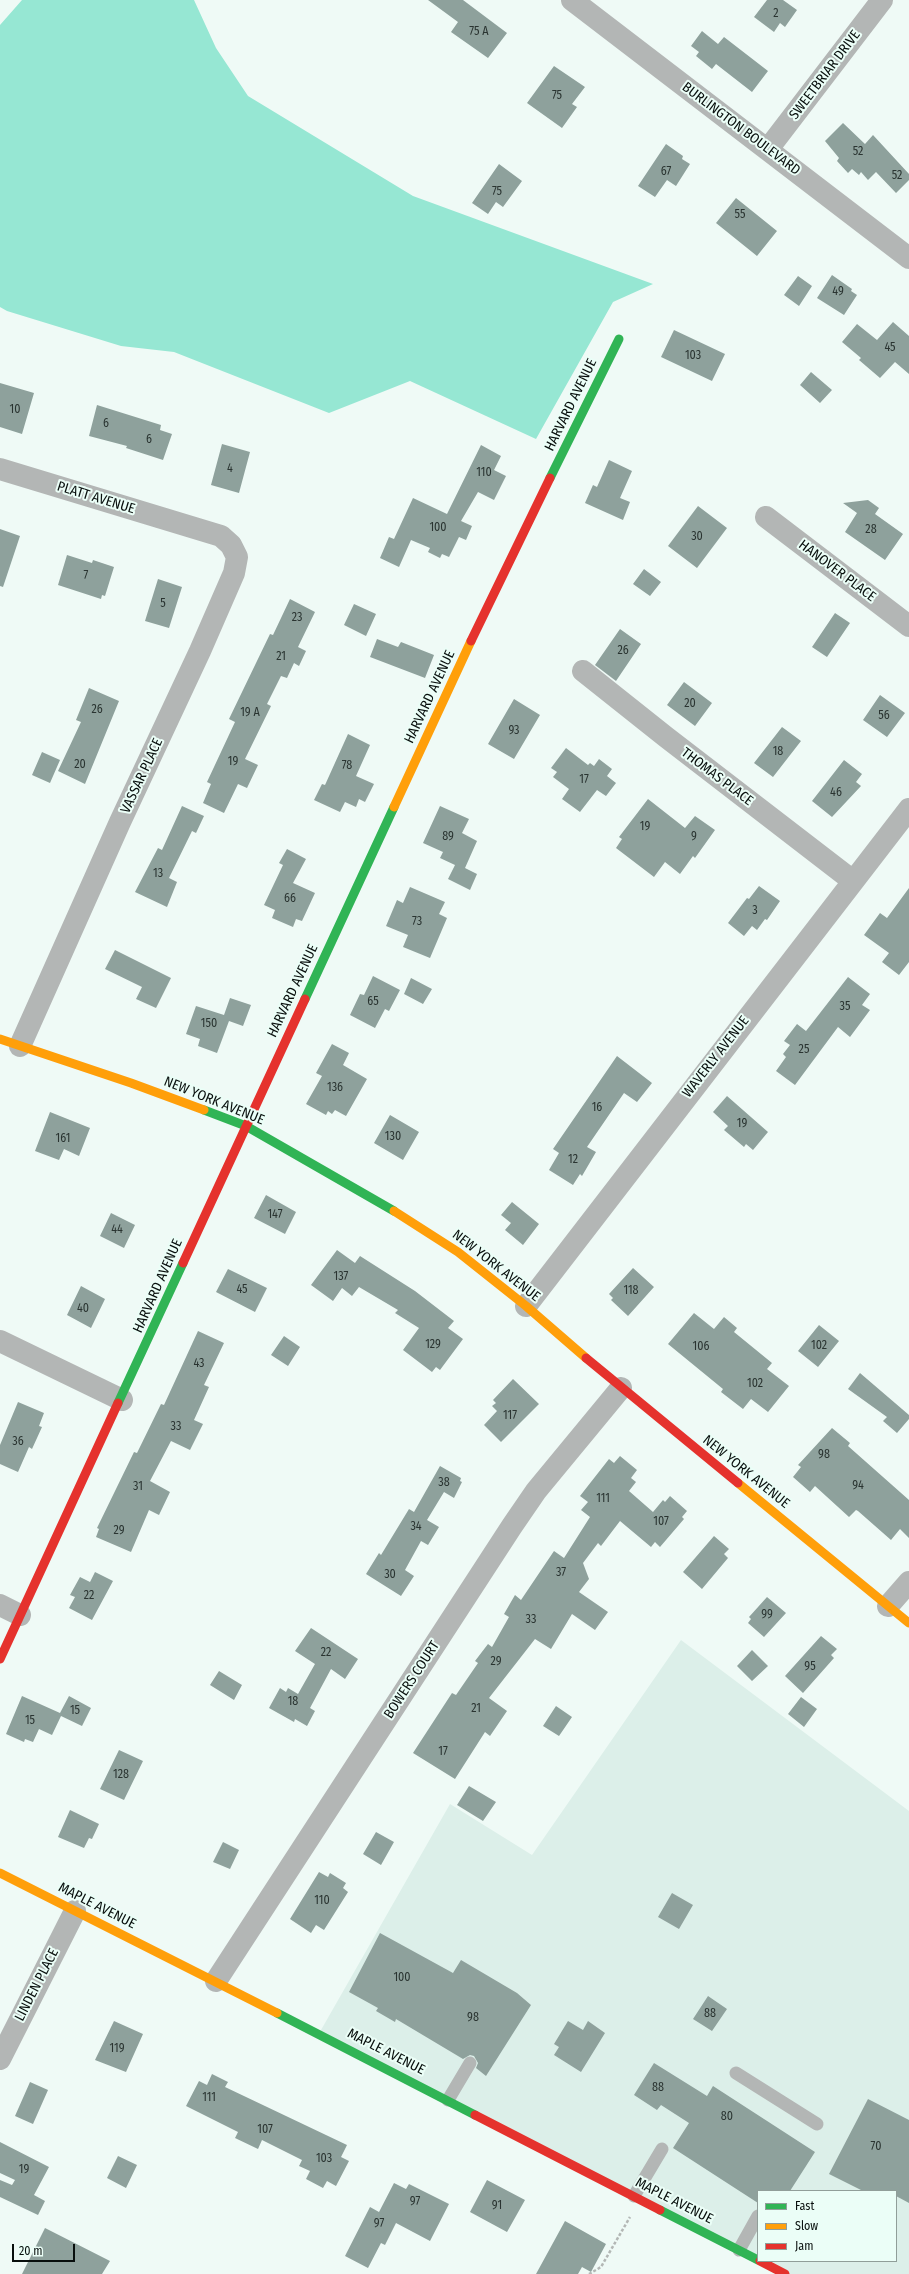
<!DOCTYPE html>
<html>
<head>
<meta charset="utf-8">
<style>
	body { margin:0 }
	#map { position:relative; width:909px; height:2274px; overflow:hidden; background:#effaf6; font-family:"Fira Sans Condensed",sans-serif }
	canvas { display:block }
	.legend { position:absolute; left:757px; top:2190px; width:140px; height:72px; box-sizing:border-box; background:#ebfef7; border:1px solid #909e99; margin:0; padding:5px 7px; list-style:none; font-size:12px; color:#080f0d }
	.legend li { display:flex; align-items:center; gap:8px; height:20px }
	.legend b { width:20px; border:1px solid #909e99 }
	.scale { position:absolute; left:12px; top:2244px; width:63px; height:18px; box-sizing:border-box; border:2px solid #080f0d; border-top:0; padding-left:5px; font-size:12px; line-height:14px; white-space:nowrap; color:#080f0d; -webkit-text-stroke:3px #ebfef7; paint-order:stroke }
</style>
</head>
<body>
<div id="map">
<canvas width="909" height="2274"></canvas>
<ul class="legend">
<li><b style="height:5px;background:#30b455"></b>Fast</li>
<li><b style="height:5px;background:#ff9f0a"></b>Slow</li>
<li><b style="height:5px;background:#e5322d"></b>Jam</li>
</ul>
<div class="scale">20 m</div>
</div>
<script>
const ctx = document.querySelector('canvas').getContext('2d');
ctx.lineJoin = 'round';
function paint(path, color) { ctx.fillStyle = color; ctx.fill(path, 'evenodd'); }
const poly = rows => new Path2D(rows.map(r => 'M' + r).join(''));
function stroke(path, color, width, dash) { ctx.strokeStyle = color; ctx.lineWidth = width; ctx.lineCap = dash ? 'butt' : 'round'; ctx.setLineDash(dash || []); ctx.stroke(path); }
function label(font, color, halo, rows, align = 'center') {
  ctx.font = font + ' "Fira Sans Condensed",sans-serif'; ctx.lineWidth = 4; ctx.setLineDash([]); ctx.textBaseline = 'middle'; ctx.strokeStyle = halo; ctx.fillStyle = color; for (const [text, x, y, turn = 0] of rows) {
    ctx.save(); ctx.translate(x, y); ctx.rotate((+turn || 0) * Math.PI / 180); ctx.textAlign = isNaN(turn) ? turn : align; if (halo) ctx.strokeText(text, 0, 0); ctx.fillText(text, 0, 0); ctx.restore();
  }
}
paint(poly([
	[681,1640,909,1811,909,2274,776,2274,317,2037,450,1804,532,1855],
	[758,2191,896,2191,896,2261,758,2261]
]), '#dcefe9');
paint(poly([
	[22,0,194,0,216,48,248,96,413,196,653,284,613,302,536,439,410,381,329,413,174,352,121,346,7,311,0,307,0,25]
]), '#96e7d3');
paint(poly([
	[428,0,463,0,507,33,488,58,451,32,458,22],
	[767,0,783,0,797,10,785,27,780,23,774,32,754,17],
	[702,31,718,44,724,37,768,71,752,92,716,64,712,69,696,56,699,52,691,46],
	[554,66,585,87,572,104,577,107,562,128,527,103],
	[843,123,865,144,873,135,909,174,909,180,896,193,876,172,868,180,861,172,859,175,852,169,848,173,837,161,839,158,825,141],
	[666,144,683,156,682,159,690,164,676,186,667,180,655,197,638,186],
	[499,164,522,181,503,207,496,202,488,214,472,203],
	[736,198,777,231,757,256,716,223],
	[832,275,852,289,851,291,857,295,844,315,817,298],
	[798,276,812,286,799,306,784,295],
	[893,322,909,336,909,374,895,362,880,378,859,360,861,358,842,342,857,324,877,340],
	[674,330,725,354,712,381,661,357],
	[811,372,832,390,820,403,800,385],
	[0,383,34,393,22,434,0,427],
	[97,405,161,425,160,430,172,434,163,460,126,448,127,446,89,436],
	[222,444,250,452,239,493,211,485],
	[481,445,501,456,494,470,506,476,494,500,478,492,461,521,472,526,466,540,459,537,449,557,442,554,440,558,428,552,430,548,411,540,399,567,380,558,389,537,394,539,413,498,447,514],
	[609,460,632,471,620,498,630,502,623,520,585,503,593,485,597,487],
	[868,500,879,508,875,514,903,534,885,560,845,532,857,513,843,503],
	[698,506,727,528,697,568,668,546],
	[0,529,20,536,3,587,0,586],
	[67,555,92,563,93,560,114,567,105,596,102,595,101,599,58,585],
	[644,569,661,582,650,596,633,584],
	[158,579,182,587,169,628,145,621],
	[290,599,315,612,298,647,306,651,299,666,294,663,287,678,281,676,267,704,271,706,245,759,258,765,247,788,238,784,224,813,203,803,211,784,207,782,235,722,229,719,270,634,273,635],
	[354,604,376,614,366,636,344,625],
	[835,613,850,623,827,657,812,647],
	[620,629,641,644,616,681,595,665],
	[377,639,398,647,401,642,434,655,425,678,370,657],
	[684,682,712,703,695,726,667,705],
	[89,688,119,701,85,784,58,771,81,722,76,720],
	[880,695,905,713,887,737,863,720],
	[514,699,540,715,514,759,488,744],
	[782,727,801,741,773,777,754,763],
	[348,734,370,745,356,776,374,784,365,802,359,799,356,807,345,802,340,812,314,800,322,784,325,785],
	[566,748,588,765,590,763,594,766,599,759,612,769,607,776,616,783,606,796,597,790,580,812,562,799,569,789,553,777,557,772,551,768],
	[42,752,60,760,50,783,32,775],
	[844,760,862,774,856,782,861,786,832,817,812,801],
	[648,799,685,828,695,816,715,830,695,858,693,856,680,874,665,862,654,877,616,848,622,839,619,837],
	[182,806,204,816,196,833,192,831,169,878,177,882,167,907,135,892,158,848,162,850],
	[440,806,469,819,462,833,477,841,465,868,477,874,470,890,448,879,455,865,440,858,443,852,423,843],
	[287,849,306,859,293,883,315,893,302,921,296,919,293,927,272,918,275,910,264,905,283,865,279,863],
	[759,886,780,901,767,920,765,919,757,930,752,926,744,936,728,923,747,898,749,899],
	[410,887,445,902,439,914,447,918,430,958,403,947,408,935,386,926,397,900,403,903],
	[909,888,909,962,899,975,882,962,889,953,864,935,880,913,887,918],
	[115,950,171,978,156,1008,136,999,142,987,105,969],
	[373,976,400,990,389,1011,385,1009,375,1028,350,1015,360,994,364,995],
	[848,977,870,994,862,1005,870,1010,850,1037,838,1027,795,1085,776,1071,786,1057,783,1054,790,1045,784,1041,797,1024,806,1031],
	[411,978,432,989,423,1004,404,994],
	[230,998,251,1005,243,1026,229,1021,217,1053,198,1046,200,1039,186,1034,196,1006,224,1015],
	[332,1044,349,1053,343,1065,367,1079,346,1116,335,1110,332,1114,328,1111,326,1115,306,1104,322,1076,316,1073],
	[617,1056,652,1083,637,1102,624,1093,587,1147,596,1152,582,1176,580,1174,573,1185,549,1170,559,1153,553,1149],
	[727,1096,768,1132,753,1150,746,1144,744,1147,724,1130,728,1126,713,1112],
	[50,1112,90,1128,79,1156,64,1149,59,1160,35,1151],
	[390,1115,419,1132,403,1160,374,1143],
	[266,1195,296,1212,285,1234,254,1218],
	[512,1202,539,1224,523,1245,505,1230,511,1223,501,1215],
	[111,1213,135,1225,124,1248,100,1236],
	[337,1250,355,1263,360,1256,415,1291,454,1321,448,1328,463,1339,440,1370,436,1367,432,1372,403,1350,419,1328,395,1313,398,1310,359,1287,352,1296,342,1288,333,1301,311,1285],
	[633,1268,654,1287,628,1316,611,1300,613,1298,609,1294],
	[228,1269,267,1288,255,1312,216,1292],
	[81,1286,105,1299,91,1328,67,1315],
	[694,1313,714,1329,724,1317,737,1328,734,1332,772,1363,767,1369,789,1386,768,1412,751,1399,743,1409,721,1392,723,1389,668,1344],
	[819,1325,839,1341,818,1367,798,1351],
	[198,1331,224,1343,204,1385,209,1387,194,1420,203,1424,190,1450,171,1441,150,1481,170,1492,159,1515,149,1510,131,1552,96,1537,99,1529,97,1528,134,1452,137,1453,161,1404,164,1405],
	[284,1336,300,1347,288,1366,271,1355],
	[860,1373,909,1415,909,1419,897,1433,883,1421,887,1417,848,1389],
	[513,1379,539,1404,501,1442,484,1425,497,1411,492,1406,496,1403,493,1400],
	[18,1402,44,1413,39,1426,42,1427,32,1449,29,1447,18,1472,0,1464,0,1445],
	[832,1428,850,1443,848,1446,909,1500,909,1538,900,1529,891,1540,858,1511,856,1510,849,1517,815,1486,810,1492,793,1477,801,1467,798,1465],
	[620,1456,637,1470,631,1478,636,1482,629,1491,653,1512,663,1500,665,1502,670,1496,687,1511,682,1517,684,1519,660,1547,655,1542,651,1547,620,1521,601,1546,598,1543,583,1563,589,1579,579,1592,608,1612,595,1630,572,1614,551,1649,535,1639,489,1698,507,1711,490,1736,485,1732,455,1779,413,1753,452,1693,456,1695,478,1663,475,1661,488,1644,492,1647,509,1617,504,1614,515,1595,521,1600,554,1551,564,1558,590,1517,581,1510,588,1502,580,1496,609,1459,614,1463],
	[440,1466,461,1478,460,1481,462,1482,454,1498,444,1492,427,1520,439,1527,428,1545,421,1541,405,1570,414,1576,401,1596,366,1574,379,1553,381,1555,409,1509,414,1512],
	[714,1536,729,1549,724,1554,728,1558,702,1589,683,1572],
	[95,1572,113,1581,92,1620,69,1608,75,1597,70,1595,80,1577,90,1582],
	[767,1597,786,1613,764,1637,748,1623,751,1619,749,1617],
	[311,1628,358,1659,345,1679,331,1669,310,1708,315,1711,307,1726,295,1719,294,1722,269,1708,280,1688,286,1692,288,1688,298,1694,315,1664,295,1651],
	[821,1636,837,1649,831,1655,834,1658,803,1693,785,1676],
	[752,1650,768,1666,752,1681,737,1666],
	[219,1671,242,1685,234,1700,210,1685],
	[22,1696,60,1713,69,1696,91,1708,82,1726,61,1716,52,1735,39,1729,33,1742,25,1739,24,1742,6,1734],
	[801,1697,817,1709,804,1727,788,1714],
	[556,1706,572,1717,559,1736,543,1726],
	[119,1750,143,1761,124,1800,100,1789],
	[469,1786,496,1802,483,1821,457,1805],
	[70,1810,99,1824,92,1839,89,1838,84,1848,58,1837],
	[376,1832,394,1842,381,1865,363,1854],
	[223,1842,239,1850,230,1869,213,1862],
	[319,1872,328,1877,330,1873,346,1883,343,1888,348,1892,324,1930,316,1925,311,1933,290,1919],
	[672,1893,693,1905,679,1929,658,1917],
	[380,1933,453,1973,461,1960,517,1993,531,2005,486,2076,476,2068,478,2063,474,2056,470,2055,463,2059,396,2019,395,2022,376,2011,378,2008,349,1992],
	[708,1996,727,2009,712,2031,693,2019],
	[114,2021,143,2034,126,2072,95,2060],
	[568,2021,583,2030,588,2021,605,2033,581,2072,554,2055,559,2047,554,2044],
	[654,2063,707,2096,713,2086,815,2152,790,2191,758,2191,758,2203,673,2148,689,2123,661,2105,657,2110,634,2095],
	[212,2074,228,2082,225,2087,347,2145,341,2157,349,2161,336,2186,327,2181,323,2188,306,2179,310,2171,299,2166,302,2160,262,2140,258,2149,235,2138,238,2132,186,2106,199,2081,207,2085],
	[30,2082,48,2090,33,2124,15,2116],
	[868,2099,909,2120,909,2203,896,2196,896,2191,863,2191,829,2174],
	[0,2142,49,2167,34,2195,45,2201,38,2215,0,2197,0,2180,12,2185,15,2180,0,2173],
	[118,2156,137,2165,126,2188,107,2178],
	[487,2180,525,2200,507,2232,470,2212],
	[394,2183,406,2189,409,2184,449,2204,430,2241,396,2223,385,2245,381,2243,368,2268,345,2256,370,2207,379,2212],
	[565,2221,606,2244,591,2272,582,2267,578,2274,536,2274],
	[45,2228,110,2261,102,2274,22,2274]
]), '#8ea19c');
stroke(poly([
	[589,2274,601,2267,630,2217]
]), '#b3b7b5', 2.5, [3, 2]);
stroke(poly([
	[736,2073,817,2124],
	[448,2100,470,2063],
	[634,2196,662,2149],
	[739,2250,758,2216]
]), '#b3b6b5', 13);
stroke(poly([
	[572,0,909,258],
	[768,149,882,0],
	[0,469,221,536,231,545,237,557,234,573,200,651,120,822,20,1046],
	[766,517,909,626],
	[583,671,666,737,853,881],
	[526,1306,909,809],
	[0,1341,122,1400],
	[0,1605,20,1615],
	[888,1606,909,1582],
	[216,1981,512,1526,536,1491,621,1388],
	[0,2059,75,1911]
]), '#b3b6b5', 22);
stroke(poly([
	[550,478,619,339],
	[305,999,394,807],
	[204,1110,246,1126,394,1211],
	[118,1403,183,1263],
	[277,2013,475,2115],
	[660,2210,758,2260]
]), '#30b455', 9);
stroke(poly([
	[394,807,471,641],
	[0,1039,131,1083,204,1110],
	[394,1211,458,1252,526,1306,586,1358],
	[738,1483,909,1623],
	[0,1873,277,2013]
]), '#ff9f0a', 9);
stroke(poly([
	[471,641,550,478],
	[183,1263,305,999],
	[586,1358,738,1483],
	[0,1659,118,1403],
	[475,2115,660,2210],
	[760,2261,785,2274]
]), '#e5322d', 9);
label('12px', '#2a3431', null, [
	["2",776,14],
	["75 A",479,32],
	["75",557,96],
	["52",858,152],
	["67",666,172],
	["52",897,176],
	["75",497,192],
	["55",740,215],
	["49",838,292],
	["45",890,348],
	["103",693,356],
	["10",15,410],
	["6",106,424],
	["6",149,440],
	["4",230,469],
	["110",484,473],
	["100",438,528],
	["28",871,530],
	["30",697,537],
	["7",86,576],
	["5",163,604],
	["23",297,618],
	["26",623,651],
	["21",281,657],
	["20",690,704],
	["26",97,710],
	["19 A",250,713],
	["56",884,716],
	["93",514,731],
	["18",778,752],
	["19",233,762],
	["20",80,765],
	["78",347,766],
	["17",584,780],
	["46",836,793],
	["19",645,827],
	["89",448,837],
	["9",694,837],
	["13",158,874],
	["66",290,899],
	["3",755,911],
	["73",417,922],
	["65",373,1002],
	["35",845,1007],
	["150",209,1024],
	["25",804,1050],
	["136",335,1088],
	["16",597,1108],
	["19",742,1124],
	["130",393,1137],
	["161",63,1139],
	["12",573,1160],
	["147",275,1215],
	["44",117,1230],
	["137",341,1277],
	["45",242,1290],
	["118",631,1291],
	["40",83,1309],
	["129",433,1345],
	["102",819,1346],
	["106",701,1347],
	["43",199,1364],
	["102",755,1384],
	["117",510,1416],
	["33",176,1427],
	["36",18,1442],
	["98",824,1455],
	["38",444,1483],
	["94",858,1486],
	["31",138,1487],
	["111",603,1499],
	["107",661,1522],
	["34",416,1527],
	["29",119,1531],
	["37",561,1573],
	["30",390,1575],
	["22",89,1596],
	["99",767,1615],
	["33",531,1620],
	["22",326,1653],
	["29",496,1662],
	["95",810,1667],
	["18",293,1702],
	["21",476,1709],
	["15",75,1711],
	["15",30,1721],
	["17",443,1752],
	["128",121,1775],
	["110",322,1901],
	["100",402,1978],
	["88",710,2014],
	["98",473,2018],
	["119",117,2049],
	["88",658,2088],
	["111",209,2098],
	["80",727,2117],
	["107",265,2130],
	["70",876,2147],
	["103",324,2159],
	["19",24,2170],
	["97",415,2202],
	["91",497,2206],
	["97",379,2224]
]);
label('14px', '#080f0d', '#ebfef7', [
	["SWEETBRIAR DRIVE",825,75,-53],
	["BURLINGTON BOULEVARD",741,129,37],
	["HARVARD AVENUE",571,405,-64],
	["PLATT AVENUE",96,498,17],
	["HANOVER PLACE",837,571,37],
	["HARVARD AVENUE",430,697,-65],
	["VASSAR PLACE",142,776,-65],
	["THOMAS PLACE",717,777,37],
	["HARVARD AVENUE",293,991,-65],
	["WAVERLY AVENUE",716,1057,-52],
	["NEW YORK AVENUE",214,1101,22],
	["NEW YORK AVENUE",496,1266,38],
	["HARVARD AVENUE",158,1286,-66],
	["NEW YORK AVENUE",746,1472,39],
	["BOWERS COURT",412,1680,-57],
	["MAPLE AVENUE",97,1906,27],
	["LINDEN PLACE",37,1985,-63],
	["MAPLE AVENUE",386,2052,27],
	["MAPLE AVENUE",674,2201,27]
]);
</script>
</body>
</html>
